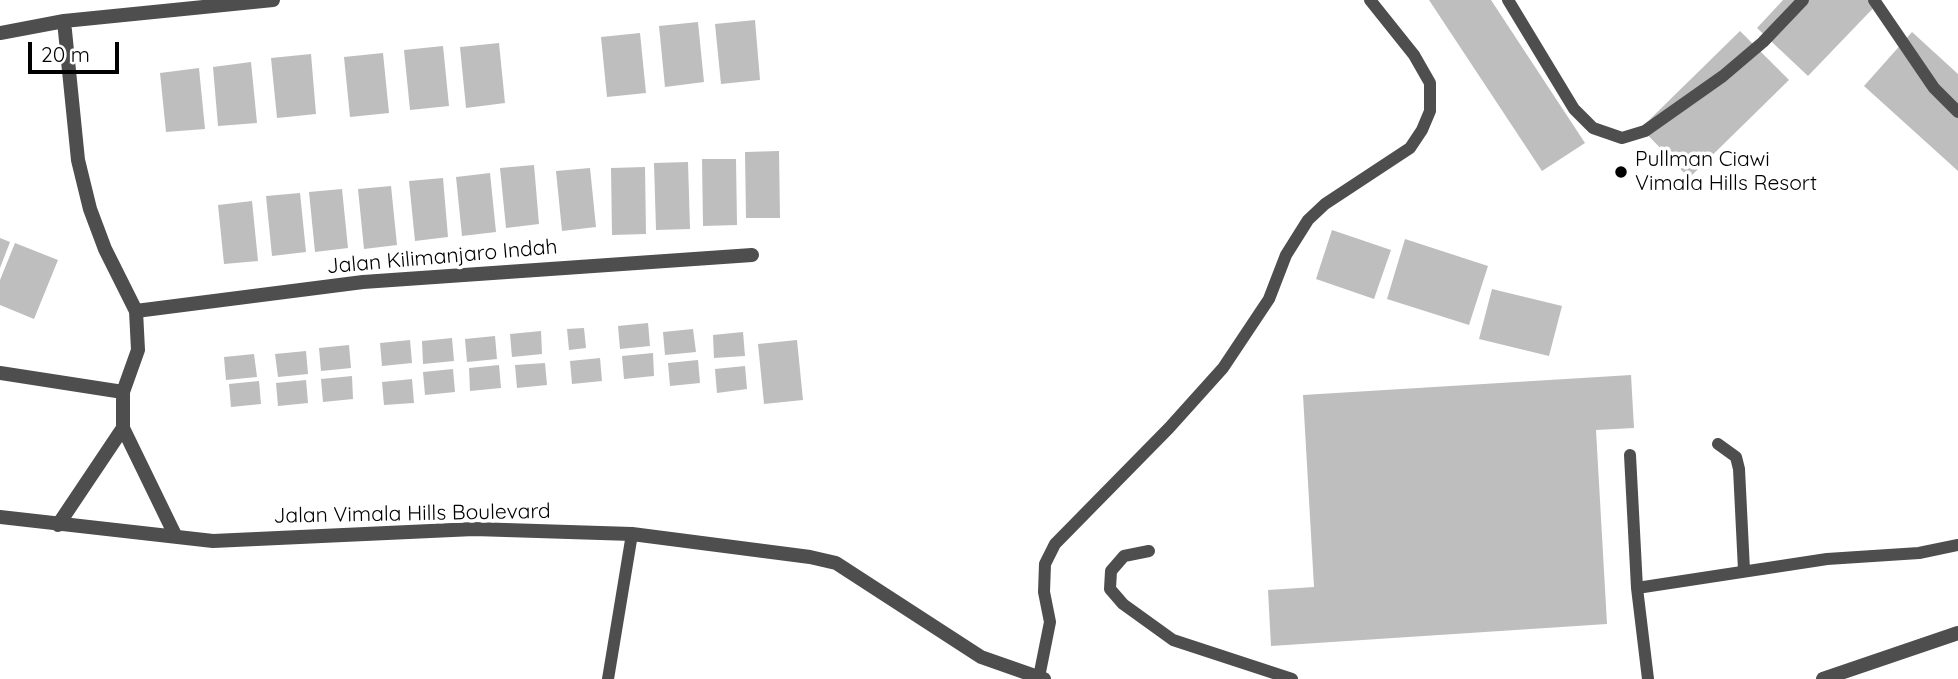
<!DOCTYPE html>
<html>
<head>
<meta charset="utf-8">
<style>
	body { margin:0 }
	#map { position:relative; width:1958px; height:679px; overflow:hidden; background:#fff; font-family:Quicksand,sans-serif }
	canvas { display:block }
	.scale { position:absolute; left:28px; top:42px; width:91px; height:32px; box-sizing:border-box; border:4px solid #000; border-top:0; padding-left:9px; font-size:21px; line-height:24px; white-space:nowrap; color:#000; -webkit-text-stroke:5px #fff; paint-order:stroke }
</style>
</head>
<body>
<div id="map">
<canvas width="1958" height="679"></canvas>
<div class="scale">20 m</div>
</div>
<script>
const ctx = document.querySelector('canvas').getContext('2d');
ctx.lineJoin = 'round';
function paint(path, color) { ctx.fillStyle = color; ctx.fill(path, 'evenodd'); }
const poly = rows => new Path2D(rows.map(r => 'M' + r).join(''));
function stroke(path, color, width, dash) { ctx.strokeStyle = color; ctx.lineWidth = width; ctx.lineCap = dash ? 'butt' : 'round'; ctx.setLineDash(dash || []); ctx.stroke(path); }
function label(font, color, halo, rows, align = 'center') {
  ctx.font = font + ' Quicksand,sans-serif'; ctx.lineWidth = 7; ctx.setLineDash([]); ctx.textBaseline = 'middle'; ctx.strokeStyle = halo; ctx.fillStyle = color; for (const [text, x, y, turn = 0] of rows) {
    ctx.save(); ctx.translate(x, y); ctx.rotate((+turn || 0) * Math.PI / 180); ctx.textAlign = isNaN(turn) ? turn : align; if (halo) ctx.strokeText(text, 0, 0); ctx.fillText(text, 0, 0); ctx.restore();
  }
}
paint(poly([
	[1429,0,1491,0,1585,143,1542,171],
	[1783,0,1881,0,1808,76,1757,28],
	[755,20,760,80,721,84,715,24],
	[698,22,704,82,665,87,659,26],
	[1740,31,1789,80,1689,178,1641,128],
	[1912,32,1958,74,1958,171,1864,86],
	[640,33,646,93,607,97,601,37],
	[499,43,505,103,466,108,460,47],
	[443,46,449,106,410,110,404,50],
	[383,53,389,113,350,117,344,57],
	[311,54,316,114,277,118,271,58],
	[251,62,257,123,218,126,213,67],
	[199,68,205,129,166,132,160,73],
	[779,151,780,218,746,218,745,152],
	[702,159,736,159,737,225,703,226],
	[688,162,690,229,656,230,654,163],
	[534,165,539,224,506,228,500,168],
	[645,167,646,234,612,235,611,168],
	[590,168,596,227,562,231,556,171],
	[490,173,496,232,462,236,456,177],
	[443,178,448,237,415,241,409,181],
	[391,186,397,245,364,249,358,189],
	[342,189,348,248,315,252,309,192],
	[300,193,306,252,272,256,266,196],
	[252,201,258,261,224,264,218,205],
	[1332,230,1391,250,1374,299,1316,279],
	[0,238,10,242,0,268],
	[1405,239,1488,266,1469,325,1387,299],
	[15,243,58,260,34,319,0,305,0,280],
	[1492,289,1562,306,1549,356,1479,339],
	[648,323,650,346,620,349,618,326],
	[584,328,586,348,569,350,567,329],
	[693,329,696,352,665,355,663,332],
	[541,331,542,354,512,357,510,334],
	[743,332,745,356,714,358,713,335],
	[495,336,497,359,467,362,465,339],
	[452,338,454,361,423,364,422,341],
	[410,340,412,363,382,366,380,343],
	[797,340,803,400,764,404,758,344],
	[349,345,351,368,321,371,319,348],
	[306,351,308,374,278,377,275,354],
	[653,353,654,376,624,379,622,356],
	[254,354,257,377,226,380,224,357],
	[600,358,602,381,572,384,570,361],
	[698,360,700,383,670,386,668,363],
	[545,363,547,385,517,388,515,365],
	[499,365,501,388,470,391,469,368],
	[745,366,747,389,717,393,715,369],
	[453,369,455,392,425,395,423,372],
	[1631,375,1634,428,1596,430,1607,624,1271,646,1268,590,1314,587,1303,395],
	[352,376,353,399,323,402,321,379],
	[412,379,414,403,384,405,382,382],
	[306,380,308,403,278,406,276,383],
	[259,381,261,404,231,407,229,384]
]), '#bebebe');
stroke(poly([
	[1508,0,1574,109,1593,128,1622,138,1645,131,1723,76,1763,42,1803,0],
	[1874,0,1934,88,1958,112],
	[1718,444,1736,457,1739,469,1744,570],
	[1630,455,1637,588,1648,679],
	[1149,551,1124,556,1111,571,1110,589,1123,604,1173,640,1292,679],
	[1637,588,1827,559,1919,553,1958,545],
	[1039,677,1050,622,1044,592,1045,564,1055,544,1169,428,1223,368,1269,299,1286,255,1308,220,1325,204,1410,148,1422,130,1430,111,1430,83,1414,55,1370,0],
	[608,679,632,534]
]), '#4e4e4e', 12);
stroke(poly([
	[64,21,78,160,90,209,105,249,136,311,138,350,123,392,123,428,176,537],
	[0,33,64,21,273,0],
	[136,311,363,282,752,255],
	[0,373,123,392],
	[0,517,213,541,474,529,632,534,810,557,836,563,981,657,1044,679],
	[58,525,123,428],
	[1823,679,1958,633]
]), '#4e4e4e', 14);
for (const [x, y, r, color] of [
	[1621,172,7,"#000"]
]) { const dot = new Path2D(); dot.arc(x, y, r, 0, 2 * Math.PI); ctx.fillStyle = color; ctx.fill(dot); stroke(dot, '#fff', 2.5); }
label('21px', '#000', '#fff', [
	["Pullman Ciawi",1635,160],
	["Vimala Hills Resort",1635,184]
], 'left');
label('21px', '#000', '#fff', [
	["Jalan Kilimanjaro Indah",442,257,-5],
	["Jalan Vimala Hills Boulevard",412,514,-1]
]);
</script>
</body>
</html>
